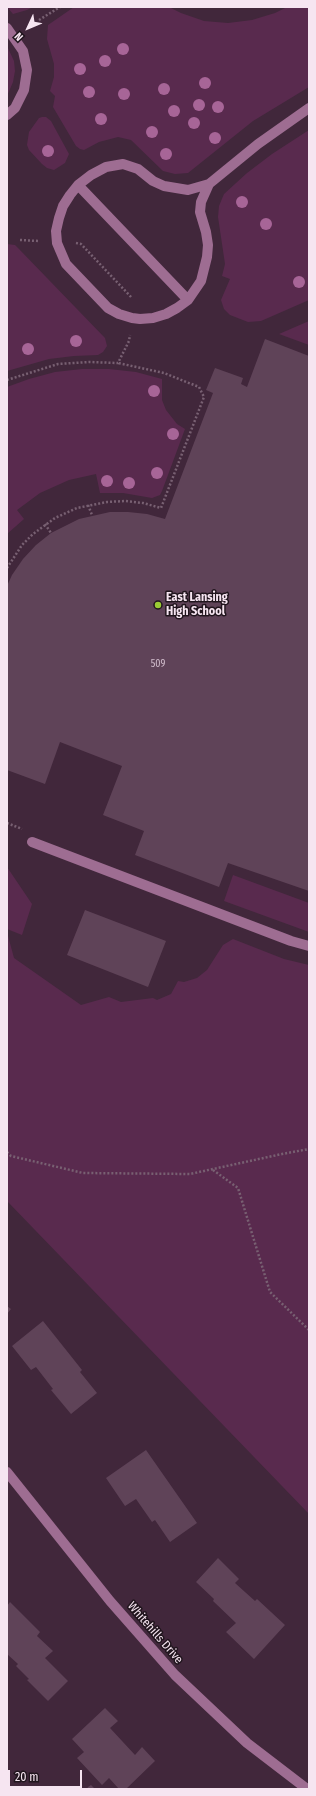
<!DOCTYPE html>
<html>
<head>
<meta charset="utf-8">
<style>
	body { margin:0 }
	#map { position:relative; width:316px; height:1796px; overflow:hidden; background:#41273b; font-family:"Fira Sans Condensed",sans-serif }
	canvas { display:block }
	.frame { position:absolute; inset:0; border:8px solid #f6e5f1; pointer-events:none }
	.north { position:absolute; left:8px; top:8px; width:40px; height:40px; -webkit-text-stroke:3px #20151d; paint-order:stroke; rotate:226deg; font-size:11px; font-weight:700; line-height:16px; text-align:center; color:#f6e5f1 }
	.north::after { content:''; display:block; margin:auto; width:14px; height:18px; background:#f6e5f1; clip-path:polygon(50% 0,100% 100%,50% 72%,0 100%) }
	.scale { position:absolute; left:8px; top:1770px; width:74px; height:18px; box-sizing:border-box; border:2px solid #f6e5f1; border-top:0; padding-left:5px; font-size:12px; line-height:14px; white-space:nowrap; color:#f6e5f1; -webkit-text-stroke:3px #20151d; paint-order:stroke }
</style>
</head>
<body>
<div id="map">
<canvas width="316" height="1796"></canvas>
<div class="frame"></div>
<div class="north">N</div>
<div class="scale">20 m</div>
</div>
<script>
const ctx = document.querySelector('canvas').getContext('2d');
ctx.lineJoin = 'round';
function paint(path, color) { ctx.fillStyle = color; ctx.fill(path, 'evenodd'); }
const poly = rows => new Path2D(rows.map(r => 'M' + r).join(''));
function stroke(path, color, width, dash) { ctx.strokeStyle = color; ctx.lineWidth = width; ctx.lineCap = dash ? 'butt' : 'round'; ctx.setLineDash(dash || []); ctx.stroke(path); }
function label(font, color, halo, rows, align = 'center') {
  ctx.font = font + ' "Fira Sans Condensed",sans-serif'; ctx.lineWidth = 3; ctx.setLineDash([]); ctx.textBaseline = 'middle'; ctx.strokeStyle = halo; ctx.fillStyle = color; for (const [text, x, y, turn = 0] of rows) {
    ctx.save(); ctx.translate(x, y); ctx.rotate((+turn || 0) * Math.PI / 180); ctx.textAlign = isNaN(turn) ? turn : align; if (halo) ctx.strokeText(text, 0, 0); ctx.fillText(text, 0, 0); ctx.restore();
  }
}
paint(poly([
	[7,7,33,7,27,10,13,14],
	[74,7,169,7,181,13,204,21,228,23,252,20,275,13,287,7,309,7,309,87,253,121,188,173,175,174,163,171,131,140,118,137,99,142,84,150,80,149,76,146,53,107,55,96,50,91,54,77,54,64,47,39,48,25],
	[7,46,14,61,15,71,13,82,7,96],
	[42,117,46,117,51,121,69,154,65,163,54,170,47,168,42,164,29,150,27,145,29,132,39,118],
	[309,130,309,300,261,321,248,322,230,315,224,309,221,300,230,279,222,276,225,264,218,217,219,206,224,194,247,173,272,154],
	[7,244,15,245,19,249,105,338,107,346,103,352,98,355,74,356,49,359,7,371],
	[309,321,309,345,279,334],
	[82,369,109,369,136,372,162,379,162,400,166,410,177,424,185,429,162,491,160,495,152,498,123,493,100,493,96,474,69,480,40,493,17,510,24,519,7,534,7,387,29,379,55,372],
	[7,867,32,904,22,935,7,929],
	[233,875,309,903,309,932,224,901],
	[7,932,14,958,81,1005,109,997,121,1002,153,998,157,1000,171,994,178,981,184,982,197,978,207,970,223,945,233,939,284,959,309,965,309,1514,7,1201]
]), '#592a4e');
paint(poly([
	[265,339,309,356,309,891,228,863,219,887,135,855,144,831,103,815,122,766,60,742,45,784,7,770,7,586,12,575,23,559,36,545,51,533,79,519,110,512,128,512,147,514,165,519,213,393,206,390,215,368,243,378,241,384,247,387],
	[85,910,166,941,148,987,67,955],
	[7,1306,11,1309,7,1314],
	[43,1321,82,1370,80,1372,97,1393,71,1414,51,1390,53,1389,36,1367,31,1370,12,1346],
	[146,1450,197,1523,170,1542,155,1520,152,1522,136,1499,125,1506,106,1478],
	[218,1558,239,1579,235,1583,255,1601,257,1599,285,1625,254,1659,226,1632,236,1623,213,1601,214,1599,196,1582],
	[10,1602,40,1632,37,1636,53,1651,45,1658,68,1681,48,1701,27,1680,29,1679,16,1666,18,1664,7,1654,7,1606],
	[105,1708,118,1721,110,1728,135,1755,142,1747,155,1761,126,1789,119,1789,109,1778,102,1785,77,1758,84,1752,72,1739],
	[91,1785,95,1789,87,1789,88,1787]
]), '#5f4358');
stroke(poly([
	[39,20,60,7],
	[20,240,39,241],
	[76,243,81,244,132,298],
	[7,380,58,364,89,362,118,363,129,341,130,335],
	[88,505,92,515],
	[45,524,51,533],
	[7,568,22,545,33,534,55,518,77,508,107,502,125,501,143,503,161,508,204,397,199,387,164,373,118,363],
	[7,823,22,829],
	[7,1152,11,1156,83,1173,190,1174,282,1154,309,1149],
	[213,1170,238,1188,270,1292,309,1330]
]), '#786072', 2.5, [2, 2]);
stroke(poly([
	[7,28,23,51,27,70,24,90,15,108,7,115],
	[123,164,138,169,153,181,164,186,188,190,209,184,201,202,200,212,206,232,208,245,207,257,201,281,188,300,177,308,166,314,153,318,140,319,132,318,119,314,108,308,66,264,57,243,56,231,59,218,63,206,70,195,78,185,91,175,106,167,123,164],
	[209,184,258,144,309,108],
	[78,185,188,300],
	[32,842,291,941,309,946],
	[7,1472,110,1601,175,1675,247,1743,307,1789]
]), '#9e6d92', 10);
ctx.fillStyle = '#a76597';
for (const [x, y] of [
	[123,49],
	[105,61],
	[80,69],
	[205,83],
	[164,89],
	[89,92],
	[124,94],
	[199,105],
	[218,107],
	[174,111],
	[101,119],
	[194,123],
	[152,132],
	[215,138],
	[48,151],
	[166,154],
	[242,202],
	[266,224],
	[299,282],
	[76,341],
	[28,349],
	[154,391],
	[173,434],
	[157,473],
	[107,481],
	[129,483]
]) { ctx.beginPath(); ctx.arc(x, y, 6, 0, 2 * Math.PI); ctx.fill(); }
for (const [x, y, r, color] of [
	[158,605,4,"#9acb34"]
]) { const dot = new Path2D(); dot.arc(x, y, r, 0, 2 * Math.PI); ctx.fillStyle = color; ctx.fill(dot); stroke(dot, '#20151d', 1.5); }
label('10px', '#d0bccb', null, [
	["509",158,664]
]);
label('bold 12px', '#f6e5f1', '#20151d', [
	["East Lansing",166,598],
	["High School",166,612]
], 'left');
label('12px', '#f6e5f1', '#20151d', [
	["Whitehills Drive",155,1633,49]
]);
</script>
</body>
</html>
